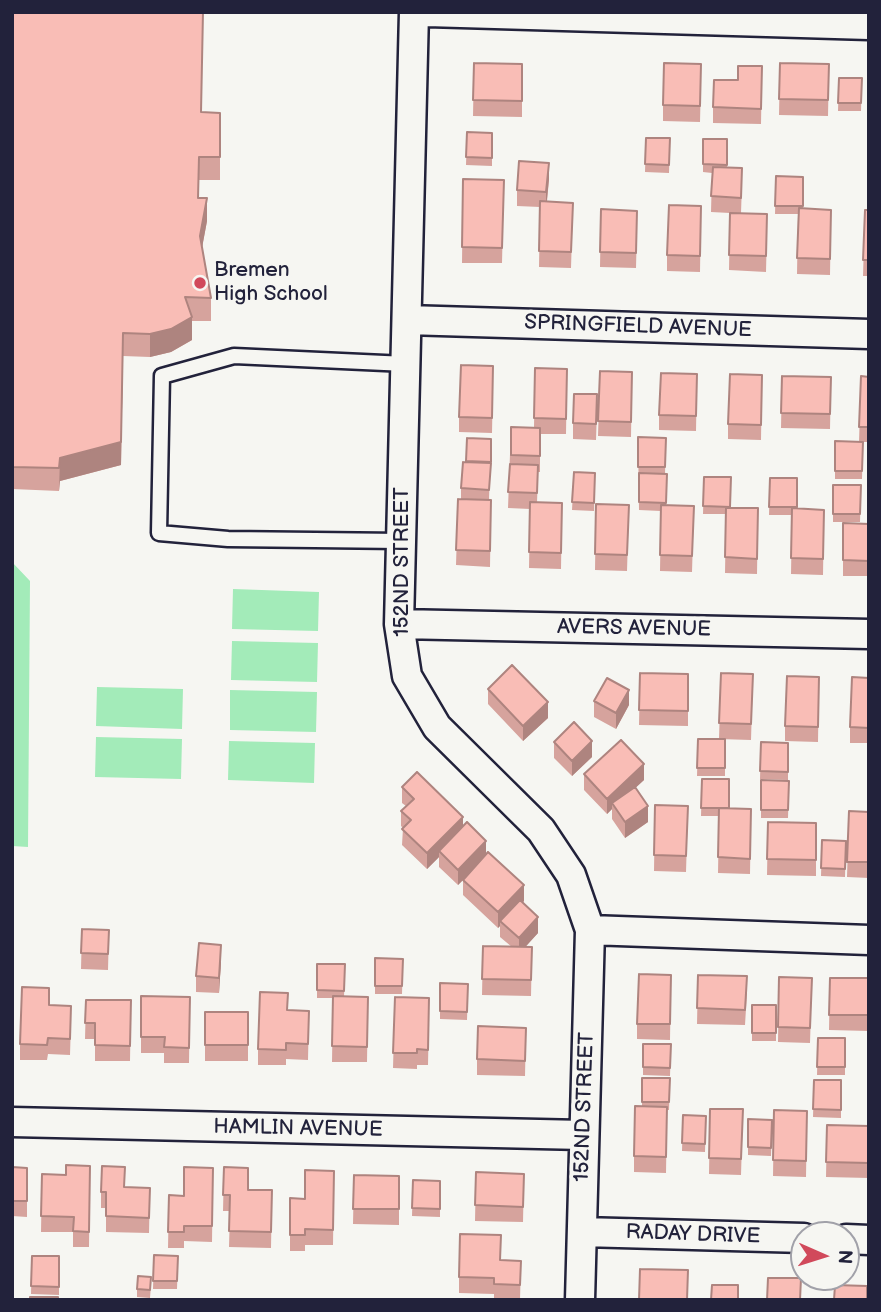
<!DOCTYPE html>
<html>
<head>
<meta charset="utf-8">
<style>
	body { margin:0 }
	#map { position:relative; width:881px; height:1312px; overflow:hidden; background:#f6f6f2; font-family:"Balsamiq Sans",sans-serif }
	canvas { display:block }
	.frame { position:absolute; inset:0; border:14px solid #22223b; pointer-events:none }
	.north { position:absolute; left:790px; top:1221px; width:70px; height:70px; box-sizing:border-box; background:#f6f6f2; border:2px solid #a1a1a9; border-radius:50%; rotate:93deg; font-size:19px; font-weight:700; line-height:28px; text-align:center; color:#22223b }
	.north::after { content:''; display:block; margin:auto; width:24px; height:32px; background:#d1495b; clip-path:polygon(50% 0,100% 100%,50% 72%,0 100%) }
</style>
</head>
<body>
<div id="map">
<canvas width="881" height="1312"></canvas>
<div class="frame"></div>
<div class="north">N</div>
</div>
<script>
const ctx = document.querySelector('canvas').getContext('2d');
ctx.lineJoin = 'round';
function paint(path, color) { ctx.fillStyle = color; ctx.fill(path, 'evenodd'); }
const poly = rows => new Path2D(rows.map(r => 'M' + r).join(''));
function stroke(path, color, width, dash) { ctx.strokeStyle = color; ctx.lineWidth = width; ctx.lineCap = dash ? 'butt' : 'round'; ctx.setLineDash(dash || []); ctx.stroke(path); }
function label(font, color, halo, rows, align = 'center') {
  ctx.font = font + ' "Balsamiq Sans",sans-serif'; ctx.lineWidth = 7; ctx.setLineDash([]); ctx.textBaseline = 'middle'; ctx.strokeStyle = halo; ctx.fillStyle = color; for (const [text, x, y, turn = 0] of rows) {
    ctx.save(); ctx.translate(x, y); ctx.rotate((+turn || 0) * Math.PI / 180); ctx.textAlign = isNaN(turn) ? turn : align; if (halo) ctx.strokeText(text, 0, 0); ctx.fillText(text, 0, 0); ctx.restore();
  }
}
paint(poly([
	[12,562,30,581,28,847,12,846],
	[233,589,319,592,318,631,232,629],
	[232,641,318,643,317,682,231,680],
	[97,687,183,689,182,729,96,726],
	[230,690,317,692,316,732,230,730],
	[96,737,182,739,181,779,95,777],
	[229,741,315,743,314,783,228,780]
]), '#a3ebb9');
const lane = poly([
	[401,541,228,539,159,533,162,376,234,356,406,364]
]);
const street = poly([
	[414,12,399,624,407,676,437,727,541,830,571,875,590,930,580,1300],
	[427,12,869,25],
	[407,320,869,334],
	[399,624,869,634],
	[590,930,869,940],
	[12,1122,583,1135],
	[582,1232,804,1238],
	[846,1239,869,1240]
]);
stroke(lane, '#22223b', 19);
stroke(street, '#22223b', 33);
stroke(lane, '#f6f6f2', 14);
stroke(street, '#f6f6f2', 28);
paint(poly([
	[12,12,201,112,220,113,220,180,199,180,198,198,207,221,202,247,211,298,211,321,192,321,192,340,171,352,150,357,123,356,121,465,60,481,59,491,12,489],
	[474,63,522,64,522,117,473,116],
	[780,63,829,64,828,116,779,115],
	[762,66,761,124,713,123,713,107,738,80],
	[839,78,862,78,861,111,838,111],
	[701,80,700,122,663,121,663,105],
	[467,132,492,133,492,166,466,165],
	[646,138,670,138,669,173,645,172],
	[703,139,727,139,727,168,742,184,741,213,767,229,766,272,729,270,730,213,711,212,712,173,703,172],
	[776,176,803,177,803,209,831,210,830,275,797,274,798,214,775,214],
	[463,179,504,180,502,263,462,263],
	[549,179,547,202,573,203,571,268,539,267,540,207,517,206,517,190],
	[701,206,700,272,667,271,667,255],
	[601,209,637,226,636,268,600,267],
	[865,210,869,210,869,276,863,276],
	[535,368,567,369,566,434,540,434,540,472,538,472,537,503,562,503,561,569,529,568,530,509,508,508,511,427,534,427],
	[600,371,632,372,631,437,598,436],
	[697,374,696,431,659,430,659,415],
	[762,375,761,440,728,439,728,424],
	[782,376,831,377,830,429,781,428],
	[861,376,869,377,869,442,863,442,862,479,835,479,835,441,859,442],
	[493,382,492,433,459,432,459,417],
	[597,410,596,440,573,439,573,423],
	[638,437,666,438,665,474,666,506,694,506,692,572,660,571,661,511,639,510],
	[467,438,491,439,489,500,491,500,490,567,456,565,458,499,461,499,461,488,466,462],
	[574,472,595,473,594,511,572,510],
	[704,477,731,477,731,508,758,508,757,574,725,573,726,514,703,514],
	[770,478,797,478,797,509,824,510,823,575,791,574,792,515,769,515],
	[833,485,861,485,860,522,833,522],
	[596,504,629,505,627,571,595,570],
	[843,523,869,524,869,576,843,576],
	[640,673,688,674,688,726,639,725],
	[721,673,753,674,751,740,719,739],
	[819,677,818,742,785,741,785,726],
	[869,678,869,743,850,743,850,727],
	[488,689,548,718,523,741,488,704],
	[594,701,629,705,616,729,594,717],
	[698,739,725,739,725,776,697,776],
	[554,742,592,757,572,776,554,758],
	[761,742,788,743,788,780,760,779],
	[584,774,644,780,635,788,648,822,625,838,612,819,612,809,607,814,584,790],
	[702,779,729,808,751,809,750,874,718,873,719,816,701,816],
	[761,780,789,781,788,818,761,818],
	[402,787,463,827,524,901,522,903,538,933,525,947,532,947,531,996,482,995,483,946,512,947,500,937,500,926,498,928,463,895,463,880,458,885,439,867,439,857,427,869,402,845,403,828,401,826,401,811,406,806,402,803],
	[655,805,688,806,686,872,654,871],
	[849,811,869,812,869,878,847,877],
	[768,822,816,823,816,876,767,875],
	[822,840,846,841,845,877,821,876],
	[82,929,109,930,108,970,81,969],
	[375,958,403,959,402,994,375,994],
	[221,960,219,993,196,992,196,976],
	[317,964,345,964,344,997,368,997,367,1062,332,1062,333,998,317,998],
	[671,975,670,1040,637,1039,637,1024],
	[698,975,747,992,745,1025,697,1024],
	[779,977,812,978,810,1043,778,1042],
	[830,978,869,978,869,1031,829,1030],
	[440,983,468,984,467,1020,440,1019],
	[141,996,190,997,189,1063,164,1063,164,1053,141,1053],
	[395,997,429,1014,428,1065,417,1065,417,1069,393,1068],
	[86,1000,131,1000,130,1061,95,1061,95,1039,85,1039],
	[49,1005,71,1021,70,1055,48,1054,47,1060,20,1060,20,1044],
	[752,1005,776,1005,776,1041,752,1041],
	[287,1010,309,1011,308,1060,286,1059,286,1065,258,1065,258,1049],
	[205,1012,248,1012,248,1061,205,1061],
	[526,1028,525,1076,477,1075,477,1059],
	[818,1038,845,1038,845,1075,817,1075],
	[643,1044,671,1044,670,1076,643,1075],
	[642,1078,670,1078,669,1110,667,1110,666,1173,634,1172,634,1156,642,1106],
	[814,1080,841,1080,841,1118,813,1117],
	[710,1109,743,1109,741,1175,709,1174],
	[774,1110,807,1111,806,1177,773,1176],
	[683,1115,706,1116,705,1152,682,1151],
	[748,1119,772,1120,771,1156,748,1155],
	[827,1125,869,1126,869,1178,826,1177],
	[90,1166,89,1247,73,1247,73,1232,41,1232,42,1174,66,1175],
	[12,1167,27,1168,27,1217,12,1216],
	[224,1167,248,1190,272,1190,271,1248,229,1247,230,1211,223,1211],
	[213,1168,212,1242,184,1241,184,1248,168,1248,169,1195,184,1196],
	[334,1171,333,1245,305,1245,305,1251,290,1251,290,1198,305,1199],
	[476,1172,524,1174,523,1222,475,1221],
	[354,1175,399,1176,399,1225,353,1224],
	[413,1180,440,1181,440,1217,412,1216],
	[150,1188,149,1233,106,1232,106,1208,101,1208,101,1192],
	[154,1255,178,1256,177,1289,153,1289],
	[32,1256,59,1256,59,1295,31,1294],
	[500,1260,521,1261,520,1300,494,1300,494,1294,459,1293,459,1277],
	[151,1285,150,1298,137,1297,137,1289]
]), '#d6a39d');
paint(poly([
	[549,163,549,179,546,208,546,192],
	[207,198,207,221,200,259,200,236],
	[192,317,192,340,171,352,150,357,150,334],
	[123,356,121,465,60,481,59,491,60,458],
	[629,690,629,705,616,729,616,713],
	[548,702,548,718,523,741,523,726],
	[592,741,592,757,572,776,572,761],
	[644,764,644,780,615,807,612,803,612,809,607,814,607,799],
	[648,806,648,822,625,838,625,822],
	[463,817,463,833,439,851,439,857,427,869,427,853],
	[486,841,486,857,458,885,458,870],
	[524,885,524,901,503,923,500,921,500,926,498,928,498,912],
	[538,917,538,933,519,954,519,938],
	[221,945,221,960,219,993,219,978]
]), '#ae847f');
const building = poly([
	[12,12,203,12,201,112,220,113,220,157,199,157,198,198,207,198,200,236,211,298,185,297,192,317,171,329,150,334,123,333,121,442,60,458,59,468,12,467,12,12],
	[474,63,522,64,522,101,473,100,474,63],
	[664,63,701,64,700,106,663,105,664,63],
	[780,63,829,64,828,100,779,99,780,63],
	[738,66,762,66,761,109,713,107,714,80,738,80,738,66],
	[839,78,862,78,861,103,838,103,839,78],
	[467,132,492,133,492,158,466,157,467,132],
	[646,138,670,138,669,165,645,164,646,138],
	[703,139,727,139,727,165,703,164,703,139],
	[519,161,549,163,546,192,517,190,519,161],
	[713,167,742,168,741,198,711,196,713,167],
	[776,176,803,177,803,206,775,206,776,176],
	[463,179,504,180,502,248,462,247,463,179],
	[540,201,573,203,571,252,539,251,540,201],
	[669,205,701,206,700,256,667,255,669,205],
	[799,208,831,210,830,259,797,258,799,208],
	[601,209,637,211,636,253,600,252,601,209],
	[865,210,869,210,869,260,863,260,865,210],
	[730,213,767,214,766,256,729,255,730,213],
	[461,365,493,366,492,418,459,417,461,365],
	[535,368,567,369,566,419,534,418,535,368],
	[600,371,632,372,631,422,598,421,600,371],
	[661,373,697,374,696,416,659,415,661,373],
	[730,374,762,375,761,425,728,424,730,374],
	[782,376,831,377,830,414,781,413,782,376],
	[861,376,869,377,869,427,859,427,861,376],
	[574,394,597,394,596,424,573,423,574,394],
	[511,427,540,428,540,456,511,455,511,427],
	[638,437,666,438,665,467,638,467,638,437],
	[467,438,491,439,491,462,466,461,467,438],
	[835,441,863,442,862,471,835,471,835,441],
	[463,462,491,463,489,490,461,488,463,462],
	[510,464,538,465,537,493,508,492,510,464],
	[574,472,595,473,594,503,572,502,574,472],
	[639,473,667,474,666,503,639,502,639,473],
	[704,477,731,477,730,507,703,506,704,477],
	[770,478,797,478,797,507,769,507,770,478],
	[833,485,861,485,860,514,833,514,833,485],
	[458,499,491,500,490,551,456,550,458,499],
	[530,502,562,503,561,553,529,552,530,502],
	[596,504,629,505,627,555,595,554,596,504],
	[661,505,694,506,692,556,660,555,661,505],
	[726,508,758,508,757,559,725,557,726,508],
	[792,508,824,510,823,559,791,558,792,508],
	[843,523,869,524,869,561,843,560,843,523],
	[512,665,548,702,523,726,488,689,512,665],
	[640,673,688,674,688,711,639,710,640,673],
	[721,673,753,674,751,724,719,723,721,673],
	[787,676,819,677,818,727,785,726,787,676],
	[852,677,869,678,869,728,850,727,852,677],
	[607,678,629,690,616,713,594,701,607,678],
	[574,722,592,741,572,761,554,742,574,722],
	[698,739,725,739,725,768,697,768,698,739],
	[621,740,644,764,607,799,584,774,621,740],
	[761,742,788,743,788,772,760,771,761,742],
	[417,772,463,817,427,853,402,829,411,820,401,811,414,799,402,787,417,772],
	[702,779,729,779,729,808,701,808,702,779],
	[761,780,789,781,788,810,761,810,761,780],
	[635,787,648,806,625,822,612,803,635,787],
	[655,805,688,806,686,856,654,855,655,805],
	[719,808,751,809,750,859,718,857,719,808],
	[849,811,869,812,869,862,847,862,849,811],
	[467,822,486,841,458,870,439,851,467,822],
	[768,822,816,823,816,860,767,859,768,822],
	[822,840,846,841,845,869,821,868,822,840],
	[488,852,524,885,498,912,463,880,488,852],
	[520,900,538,917,519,938,500,921,520,900],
	[82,929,109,930,108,954,81,953,82,929],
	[199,943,221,945,219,978,196,976,199,943],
	[483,946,532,947,531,980,482,979,483,946],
	[375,958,403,959,402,986,375,986,375,958],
	[317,964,345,964,344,991,317,990,317,964],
	[639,974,671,975,670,1024,637,1024,639,974],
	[698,975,747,976,745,1010,697,1008,698,975],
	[779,977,812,978,810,1028,778,1027,779,977],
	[830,978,869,978,869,1015,829,1015,830,978],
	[440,983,468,984,467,1012,440,1011,440,983],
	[22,987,49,988,49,1005,71,1006,70,1039,48,1038,47,1045,20,1044,22,987],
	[260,992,288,993,287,1010,309,1011,308,1044,286,1043,286,1050,258,1049,260,992],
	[141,996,190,997,189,1048,164,1047,165,1037,141,1037,141,996],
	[333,996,368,997,367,1047,332,1046,333,996],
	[395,997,429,998,428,1050,417,1049,417,1053,393,1053,395,997],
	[86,1000,131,1000,130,1046,95,1045,95,1023,85,1023,86,1000],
	[752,1005,776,1005,776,1033,752,1033,752,1005],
	[205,1012,248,1012,248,1045,205,1045,205,1012],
	[478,1026,526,1028,525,1061,477,1059,478,1026],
	[818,1038,845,1038,845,1067,817,1067,818,1038],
	[643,1044,671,1044,670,1068,643,1067,643,1044],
	[642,1078,670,1078,669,1102,642,1102,642,1078],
	[814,1080,841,1080,841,1110,813,1109,814,1080],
	[635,1106,667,1107,666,1157,634,1156,635,1106],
	[710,1109,743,1109,741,1159,709,1158,710,1109],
	[774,1110,807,1111,806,1161,773,1160,774,1110],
	[683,1115,706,1116,705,1144,682,1143,683,1115],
	[748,1119,772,1120,771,1148,748,1147,748,1119],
	[827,1125,869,1126,869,1163,826,1162,827,1125],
	[66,1165,90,1166,89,1232,73,1231,74,1217,41,1216,42,1174,66,1175,66,1165],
	[102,1166,125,1167,124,1187,150,1188,149,1218,106,1216,106,1192,101,1192,102,1166],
	[12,1167,27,1168,27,1201,12,1201,12,1167],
	[184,1167,213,1168,212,1226,184,1226,184,1232,168,1232,169,1195,184,1196,184,1167],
	[224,1167,248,1168,248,1190,272,1190,271,1232,229,1231,230,1195,223,1195,224,1167],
	[305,1170,334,1171,333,1230,305,1229,305,1235,290,1235,290,1198,305,1199,305,1170],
	[476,1172,524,1174,523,1207,475,1205,476,1172],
	[354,1175,399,1176,399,1209,353,1209,354,1175],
	[413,1180,440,1181,440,1209,412,1208,413,1180],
	[460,1234,501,1235,500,1260,521,1261,520,1285,494,1284,494,1278,459,1277,460,1234],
	[154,1255,178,1256,177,1281,153,1281,154,1255],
	[32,1256,59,1256,59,1287,31,1286,32,1256],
	[640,1269,688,1270,687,1300,639,1300,640,1269],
	[138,1276,151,1277,150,1290,137,1289,138,1276],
	[768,1278,801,1278,800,1300,767,1300,768,1278],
	[712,1285,738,1285,738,1300,711,1300,712,1285],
	[835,1285,867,1286,867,1300,834,1300,835,1285],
	[30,1297,58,1297,58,1300,30,1300,30,1297]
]);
paint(building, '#f9bdb6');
stroke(building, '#ae847f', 2);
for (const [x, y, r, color] of [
	[200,283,7,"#d1495b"]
]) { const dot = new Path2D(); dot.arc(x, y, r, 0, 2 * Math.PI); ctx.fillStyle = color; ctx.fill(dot); stroke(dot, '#f6f6f2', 2.5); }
label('21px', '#22223b', '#f6f6f2', [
	["Bremen",214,271],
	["High School",214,295]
], 'left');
label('21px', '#22223b', '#f6f6f2', [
	["SPRINGFIELD AVENUE",638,327,2],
	["152ND STREET",403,562,-90],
	["AVERS AVENUE",634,629,1],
	["152ND STREET",585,1107,-88],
	["HAMLIN AVENUE",298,1129,1],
	["RADAY DRIVE",693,1235,2]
]);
</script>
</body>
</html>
